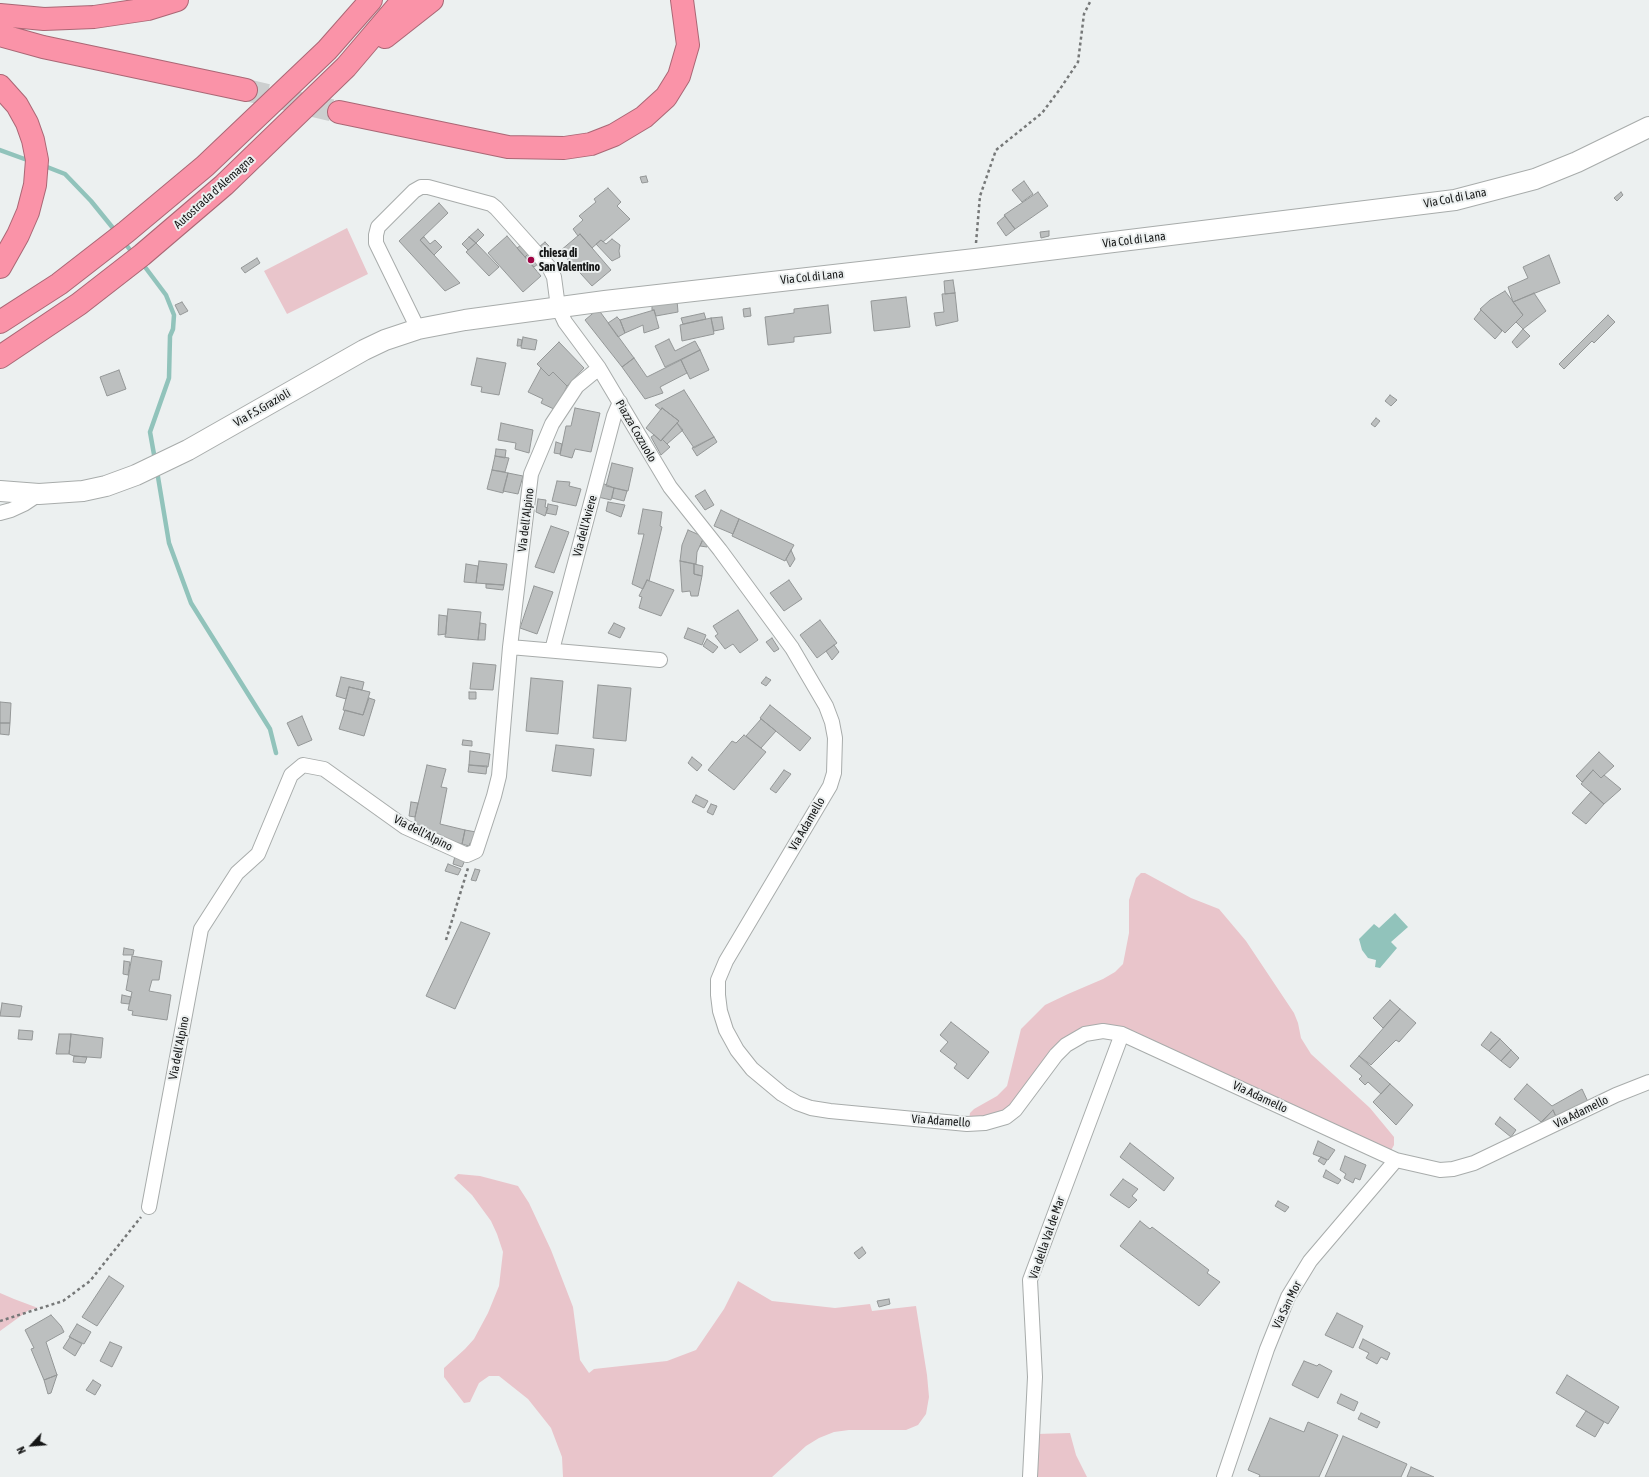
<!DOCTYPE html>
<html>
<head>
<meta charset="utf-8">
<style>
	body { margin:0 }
	#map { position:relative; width:1649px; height:1477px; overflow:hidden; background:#ecf0f0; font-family:"Asap Condensed",sans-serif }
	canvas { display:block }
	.north { position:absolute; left:12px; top:1425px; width:40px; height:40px; -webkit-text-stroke:3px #ecf0f0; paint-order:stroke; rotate:244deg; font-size:11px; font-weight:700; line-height:16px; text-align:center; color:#151616 }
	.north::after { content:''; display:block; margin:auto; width:14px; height:18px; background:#151616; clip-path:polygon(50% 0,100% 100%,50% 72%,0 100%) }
</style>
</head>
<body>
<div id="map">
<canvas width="1649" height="1477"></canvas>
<div class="north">N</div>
</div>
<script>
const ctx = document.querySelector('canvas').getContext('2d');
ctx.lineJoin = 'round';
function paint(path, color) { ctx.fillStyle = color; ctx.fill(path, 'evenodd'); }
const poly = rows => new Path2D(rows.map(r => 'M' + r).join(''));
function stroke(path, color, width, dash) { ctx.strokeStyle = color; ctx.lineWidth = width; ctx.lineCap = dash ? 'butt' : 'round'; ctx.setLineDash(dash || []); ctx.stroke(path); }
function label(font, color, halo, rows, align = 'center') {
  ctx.font = font + ' "Asap Condensed",sans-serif'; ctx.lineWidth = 4; ctx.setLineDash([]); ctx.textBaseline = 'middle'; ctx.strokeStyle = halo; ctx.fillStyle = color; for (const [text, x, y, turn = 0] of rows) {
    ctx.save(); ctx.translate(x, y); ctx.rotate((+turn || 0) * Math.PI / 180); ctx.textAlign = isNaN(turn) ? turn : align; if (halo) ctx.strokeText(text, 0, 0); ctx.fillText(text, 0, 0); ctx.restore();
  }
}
paint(poly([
	[347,228,368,274,287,314,264,271],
	[1141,873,1145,873,1191,898,1219,909,1246,941,1294,1013,1298,1023,1301,1038,1311,1054,1370,1108,1394,1137,1394,1145,1387,1158,1132,1039,1073,1037,1005,1113,969,1119,970,1113,974,1109,997,1096,1007,1086,1021,1029,1045,1005,1068,994,1103,979,1115,972,1123,964,1129,933,1129,900,1136,878],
	[458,1174,480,1176,518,1186,529,1203,551,1250,573,1307,580,1360,589,1373,594,1369,667,1361,696,1350,724,1309,738,1281,772,1301,835,1308,870,1304,872,1311,916,1306,927,1375,929,1397,926,1414,918,1425,906,1430,849,1430,834,1432,819,1438,806,1446,772,1477,563,1477,562,1457,551,1428,528,1399,499,1376,489,1376,479,1383,470,1402,464,1403,444,1377,444,1368,465,1349,474,1339,488,1313,499,1286,503,1252,497,1234,491,1221,472,1195,454,1178],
	[0,1293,14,1299,38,1308,29,1310,0,1331],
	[1070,1433,1076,1455,1087,1477,1022,1477,1036,1434]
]), '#e9c5cb');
paint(poly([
	[1395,913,1408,927,1391,942,1397,948,1380,968,1375,967,1376,960,1368,958,1362,950,1359,939,1374,924,1379,928]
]), '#91c3bb');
stroke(poly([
	[0,150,30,161],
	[42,165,65,174,91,201,117,233],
	[124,242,134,255],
	[142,263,166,295,174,315,173,329,170,336,169,378,150,432,155,460],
	[157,471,169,543,191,603,270,729,276,753]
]), '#91c3bb', 4.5);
const building = poly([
	[646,176,648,182,642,183,640,177,646,176],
	[1024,181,1033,194,1022,202,1012,190,1024,181],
	[608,188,621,202,617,206,630,219,603,242,601,240,592,248,580,234,578,236,573,229,583,220,579,216,596,202,594,199,608,188],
	[1038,192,1048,206,1015,229,1004,215,1038,192],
	[1621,192,1623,195,1617,201,1614,198,1621,192],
	[439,203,448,213,420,240,460,283,445,291,399,241,439,203],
	[1005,216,1015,229,1006,236,997,223,1005,216],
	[478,229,484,235,476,243,469,237,478,229],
	[1049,231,1049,236,1041,238,1040,232,1049,231],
	[580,234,611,270,592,286,560,251,580,234],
	[507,236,541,276,523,292,488,253,507,236],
	[424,237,430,244,435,240,442,247,434,255,420,240,424,237],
	[469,237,476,243,468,250,462,244,469,237],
	[612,239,620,245,619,251,620,257,612,261,596,244,601,240,606,244,612,239],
	[545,242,551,248,545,253,539,247,545,242],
	[476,243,499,267,489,276,466,252,476,243],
	[524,243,528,254,525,257,517,248,524,243],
	[528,254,538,264,534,267,525,257,528,254],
	[1549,255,1560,283,1513,302,1508,287,1528,278,1523,267,1549,255],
	[257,258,260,263,245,273,241,268,257,258],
	[953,280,955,293,945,294,944,281,953,280],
	[1505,291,1523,315,1505,333,1480,309,1490,300,1505,291],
	[955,293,958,321,936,326,934,313,944,312,942,294,955,293],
	[1534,293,1546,311,1523,329,1516,322,1523,315,1513,302,1534,293],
	[906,297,910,327,874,331,871,301,906,297],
	[677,300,678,312,656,316,654,310,652,310,652,304,677,300],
	[182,302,188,311,180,315,175,305,182,302],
	[828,305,831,333,794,337,794,342,768,345,765,317,794,313,794,309,828,305],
	[750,308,751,316,744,317,743,309,750,308],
	[598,309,634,358,622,367,585,320,598,309],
	[654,310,659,328,644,333,643,325,625,333,620,320,654,310],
	[1481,310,1502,331,1495,339,1474,319,1481,310],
	[704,313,706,319,683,324,681,318,704,313],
	[1608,315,1615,322,1594,343,1592,341,1564,369,1559,364,1608,315],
	[617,317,620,320,625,333,618,337,608,323,617,317],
	[722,317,724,329,714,331,711,318,722,317],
	[711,318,714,334,682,341,680,325,711,318],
	[1523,329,1530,336,1517,348,1512,342,1523,329],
	[523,337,537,340,535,350,521,348,523,337],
	[518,339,522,340,521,346,517,346,518,339],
	[669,339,675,351,695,341,700,350,665,367,655,346,669,339],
	[559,342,584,368,567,386,553,372,549,376,537,364,559,342],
	[700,350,709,370,690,379,681,360,700,350],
	[477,358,506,363,499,395,481,392,482,387,471,385,477,358],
	[634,358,647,377,681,360,687,373,660,387,663,393,645,399,622,367,634,358],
	[541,368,549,376,553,372,567,386,556,410,541,403,543,399,528,392,541,368],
	[119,370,126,389,107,396,100,377,119,370],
	[684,390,714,437,694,448,677,423,679,421,662,408,661,410,655,405,684,390],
	[1390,395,1397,400,1391,406,1385,401,1390,395],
	[575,408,600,413,591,452,575,449,572,458,560,455,566,426,571,426,575,408],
	[662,408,679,421,661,441,646,428,662,408],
	[1376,418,1380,421,1375,427,1371,424,1376,418],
	[501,423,533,430,529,453,515,449,516,443,498,440,501,423],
	[677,423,683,430,667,444,662,439,677,423],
	[654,435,661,441,662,439,670,447,661,455,651,437,654,435],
	[714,437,717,442,697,456,692,448,714,437],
	[556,442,562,444,560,454,554,453,556,442],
	[496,449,506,450,505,458,495,456,496,449],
	[495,456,509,458,505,472,492,470,495,456],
	[612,463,633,468,628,491,606,486,612,463],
	[492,470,508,473,503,493,487,489,492,470],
	[508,473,523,476,518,494,503,491,508,473],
	[557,481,570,482,569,486,581,489,576,506,552,501,557,481],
	[602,483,614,488,611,500,598,497,602,483],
	[614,488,627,491,624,501,612,498,614,488],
	[705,490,714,505,705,510,695,496,705,490],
	[538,499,546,500,545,507,548,508,545,516,536,512,538,499],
	[608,502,625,505,621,517,606,511,608,502],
	[548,504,558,506,556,515,546,513,548,504],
	[643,509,662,512,660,526,662,527,649,581,647,580,643,589,632,584,644,534,638,534,643,509],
	[721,510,739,519,733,534,714,526,721,510],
	[739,519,794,545,785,561,732,536,739,519],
	[551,526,569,532,554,573,535,567,551,526],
	[688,530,704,537,697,552,696,564,680,561,682,545,688,530],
	[704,537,709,543,707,547,700,546,704,537],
	[791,550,795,559,790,567,786,559,791,550],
	[479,561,507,564,504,585,476,583,479,561],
	[680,561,694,564,694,574,702,576,698,596,691,596,690,591,682,592,680,561],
	[466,564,478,566,476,583,464,582,466,564],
	[694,564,703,566,702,576,694,574,694,564],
	[647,580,674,590,661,616,639,608,642,597,639,596,647,580],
	[789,580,802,599,784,611,770,593,789,580],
	[486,584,504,585,503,590,486,588,486,584],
	[534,586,553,592,537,634,520,628,534,586],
	[448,609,481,612,478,640,445,637,448,609],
	[738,610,758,640,740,653,733,644,725,649,715,636,718,634,713,626,738,610],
	[439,615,447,616,446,634,438,635,439,615],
	[820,620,837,643,817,658,800,635,820,620],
	[480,623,486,624,485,640,478,640,480,623],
	[614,623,625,628,620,638,608,633,614,623],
	[688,628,706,635,702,645,684,638,688,628],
	[772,638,779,649,774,652,766,642,772,638],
	[707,639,718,647,713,653,703,646,707,639],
	[834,645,839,652,832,660,826,651,834,645],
	[473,663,496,665,493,690,470,689,473,663],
	[341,677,364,682,362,690,349,687,346,699,336,696,341,677],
	[766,677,771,680,766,686,761,683,766,677],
	[531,678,563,681,558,734,526,731,531,678],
	[598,685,631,688,626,741,593,738,598,685],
	[349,687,370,692,363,715,343,710,349,687],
	[469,692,476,692,476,699,469,699,469,692],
	[369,698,375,700,364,736,339,729,345,710,363,715,369,698],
	[0,702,11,703,10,723,0,723,0,702],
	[770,705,811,738,800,751,760,718,770,705],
	[302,716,312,740,298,746,287,723,302,716],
	[761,719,776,731,761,748,746,736,761,719],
	[0,723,10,723,9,735,0,734,0,723],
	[744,735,766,752,734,790,708,770,732,741,736,743,744,735],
	[463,740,472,741,472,746,462,745,463,740],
	[556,745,594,749,591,776,552,771,556,745],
	[470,751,490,754,488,767,469,765,470,751],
	[1599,752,1614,766,1601,778,1593,770,1582,782,1576,776,1599,752],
	[692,757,702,765,697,771,688,763,692,757],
	[427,765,446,769,441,787,447,788,440,824,465,830,462,844,434,837,415,829,415,817,427,765],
	[469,765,487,766,486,774,468,772,469,765],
	[784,770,791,774,776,793,770,789,784,770],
	[1593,770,1601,778,1604,775,1621,789,1604,804,1581,784,1593,770],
	[1591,792,1604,804,1586,824,1572,813,1591,792],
	[696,795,708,801,704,808,692,802,696,795],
	[411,802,418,803,415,817,409,816,411,802],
	[711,804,717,806,713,815,707,812,711,804],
	[465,830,476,832,474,843,470,843,469,846,462,844,465,830],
	[455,856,465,860,462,867,453,864,455,856],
	[448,864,461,869,458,875,445,871,448,864],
	[475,869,480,870,476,881,471,880,475,869],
	[461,922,490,933,455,1009,426,996,461,922],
	[124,948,134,950,133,955,123,955,124,948],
	[132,956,162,961,159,980,152,980,149,991,171,995,167,1020,132,1015,133,1011,128,1010,132,992,126,990,132,956],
	[124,961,130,962,128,975,123,974,124,961],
	[122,995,131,997,129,1004,121,1003,122,995],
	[1390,1000,1400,1009,1383,1028,1373,1018,1390,1000],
	[2,1003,22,1006,20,1017,0,1016,2,1003],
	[1400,1009,1416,1023,1399,1042,1396,1040,1371,1065,1359,1056,1400,1009],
	[951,1022,989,1052,968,1079,954,1068,957,1064,940,1051,948,1042,940,1035,951,1022],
	[19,1030,33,1031,32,1040,18,1039,19,1030],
	[1491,1032,1500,1039,1489,1051,1481,1045,1491,1032],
	[59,1034,71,1034,69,1054,56,1054,59,1034],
	[71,1034,103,1038,101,1058,74,1056,69,1054,71,1034],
	[1500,1039,1511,1050,1501,1061,1489,1051,1500,1039],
	[1511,1050,1519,1058,1510,1068,1501,1061,1511,1050],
	[74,1056,87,1057,85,1063,73,1062,74,1056],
	[1359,1056,1390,1084,1381,1094,1368,1082,1365,1085,1359,1079,1362,1076,1350,1066,1359,1056],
	[1390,1084,1413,1105,1396,1125,1373,1102,1390,1084],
	[1527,1084,1552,1106,1582,1089,1589,1104,1558,1121,1553,1110,1541,1122,1514,1099,1527,1084],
	[1553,1110,1558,1121,1546,1126,1542,1122,1553,1110],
	[1500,1117,1516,1130,1511,1137,1495,1124,1500,1117],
	[1318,1141,1335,1150,1328,1160,1313,1154,1318,1141],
	[1130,1143,1174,1178,1164,1191,1120,1157,1130,1143],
	[1345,1156,1366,1165,1360,1180,1355,1178,1353,1183,1344,1178,1346,1174,1340,1170,1345,1156],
	[1321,1157,1327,1160,1324,1165,1318,1161,1321,1157],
	[1326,1170,1341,1180,1338,1184,1323,1177,1326,1170],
	[1123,1179,1138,1189,1132,1196,1137,1200,1129,1208,1110,1195,1123,1179],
	[1278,1201,1289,1207,1285,1212,1275,1206,1278,1201],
	[1140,1221,1150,1229,1152,1227,1209,1270,1207,1273,1220,1282,1199,1306,1120,1246,1140,1221],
	[862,1247,866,1253,859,1259,854,1253,862,1247],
	[109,1276,124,1286,97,1326,82,1317,109,1276],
	[889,1299,890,1304,879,1307,877,1301,889,1299],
	[1337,1313,1363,1326,1353,1348,1325,1335,1337,1313],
	[51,1315,61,1326,64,1332,46,1342,57,1375,44,1380,31,1349,34,1348,25,1330,51,1315],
	[77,1324,91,1332,84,1344,69,1337,77,1324],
	[70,1337,82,1344,75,1356,63,1348,70,1337],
	[1363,1339,1390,1353,1387,1360,1381,1357,1377,1364,1366,1358,1369,1353,1359,1348,1363,1339],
	[110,1342,122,1347,112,1367,100,1361,110,1342],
	[1304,1361,1317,1366,1319,1364,1332,1371,1318,1398,1292,1385,1304,1361],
	[57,1375,51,1393,48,1394,44,1380,57,1375],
	[1567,1375,1619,1407,1608,1424,1556,1393,1567,1375],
	[93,1380,101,1385,95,1395,86,1390,93,1380],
	[1341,1394,1358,1402,1354,1411,1337,1403,1341,1394],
	[1586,1411,1604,1422,1595,1437,1576,1426,1586,1411],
	[1361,1413,1380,1422,1377,1428,1358,1419,1361,1413],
	[1270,1418,1304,1432,1308,1422,1338,1435,1319,1477,1259,1477,1260,1475,1248,1470,1270,1418],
	[1343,1436,1407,1464,1401,1477,1325,1477,1343,1436],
	[1411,1467,1434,1477,1407,1477,1411,1467]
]);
paint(building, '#bcbfbf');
stroke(building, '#949797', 1);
stroke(poly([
	[246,90,339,112]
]), '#cccfcf', 22, [22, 11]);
const minor = poly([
	[418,329,376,243,376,235,378,227,414,191,421,187,428,187,491,204,496,208,549,267,554,277,558,307,565,322,599,368,670,487,720,550,792,648,826,706,832,722,835,738,834,773,830,786,726,961,718,980,718,995,720,1011,726,1030,737,1050,752,1069,782,1094,797,1103,811,1108,830,1111,967,1124,985,1123,1006,1117,1015,1110,1056,1055,1066,1045,1085,1034,1103,1031,1122,1034,1396,1160,1440,1170,1453,1169,1474,1163,1616,1095,1649,1082],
	[0,513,11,510,24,504,39,494],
	[510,647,660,660],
	[552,650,614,416,620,402],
	[149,1207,201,929,237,873,258,854,291,775,303,765,324,769,405,827,467,855,476,851,494,796,499,776,510,647,531,474,552,424,577,386,599,368],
	[1030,1477,1035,1377,1030,1280,1122,1034],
	[1224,1477,1267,1349,1288,1297,1310,1261,1396,1160]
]);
const secondary = poly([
	[0,491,39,494,83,491,106,486,136,475,188,450,364,350,385,340,418,329,465,320,605,301,975,259,1455,200,1535,179,1577,162,1649,127]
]);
const motorway = poly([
	[0,15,44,19,94,17,148,9,177,0],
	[0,35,43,47,246,90],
	[385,37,432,0],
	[0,86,17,105,27,123,33,140,37,160,35,185,28,212,18,235,0,267],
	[339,112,508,147,564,148,591,144,614,135,644,117,666,97,679,76,688,45,682,0],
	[0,322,59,284,126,232,205,166,327,50,371,0],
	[0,357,79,304,142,255,224,185,346,67,403,0]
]);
stroke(minor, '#a8acab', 16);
stroke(secondary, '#a8acab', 22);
stroke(motorway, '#aa6775', 24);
stroke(poly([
	[976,243,980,196,996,150,1042,113,1060,89,1078,62,1084,14,1091,0],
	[446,940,468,868],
	[0,1321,63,1301,90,1281,141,1217]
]), '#767878', 2.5, [3, 3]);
stroke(minor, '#fff', 14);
stroke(secondary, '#fff', 20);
stroke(motorway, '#fa93a8', 22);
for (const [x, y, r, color] of [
	[531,260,4,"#a00344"]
]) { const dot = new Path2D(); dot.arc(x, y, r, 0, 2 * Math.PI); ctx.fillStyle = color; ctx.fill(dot); stroke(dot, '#ecf0f0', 1.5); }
label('12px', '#151616', '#ecf0f0', [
	["Autostrada d'Alemagna",214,192,-42],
	["Via Col di Lana",1455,198,-11],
	["Via Col di Lana",1134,240,-7],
	["Via Col di Lana",812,277,-6],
	["Via F.S.Grazioli",262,408,-30],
	["Piazza Cozzuolo",636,431,60],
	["Via dell'Alpino",526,520,-83],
	["Via dell'Aviere",585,526,-75],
	["Via Adamello",807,824,-60],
	["Via dell'Alpino",423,833,27],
	["Via dell'Alpino",179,1048,-79],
	["Via Adamello",1260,1097,25],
	["Via Adamello",1581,1112,-26],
	["Via Adamello",941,1121,4],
	["Via della Val de Mar",1047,1238,-71],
	["Via San Mor",1287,1305,-64]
]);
label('bold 12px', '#151616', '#ecf0f0', [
	["chiesa di",539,253],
	["San Valentino",539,267]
], 'left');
</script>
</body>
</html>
